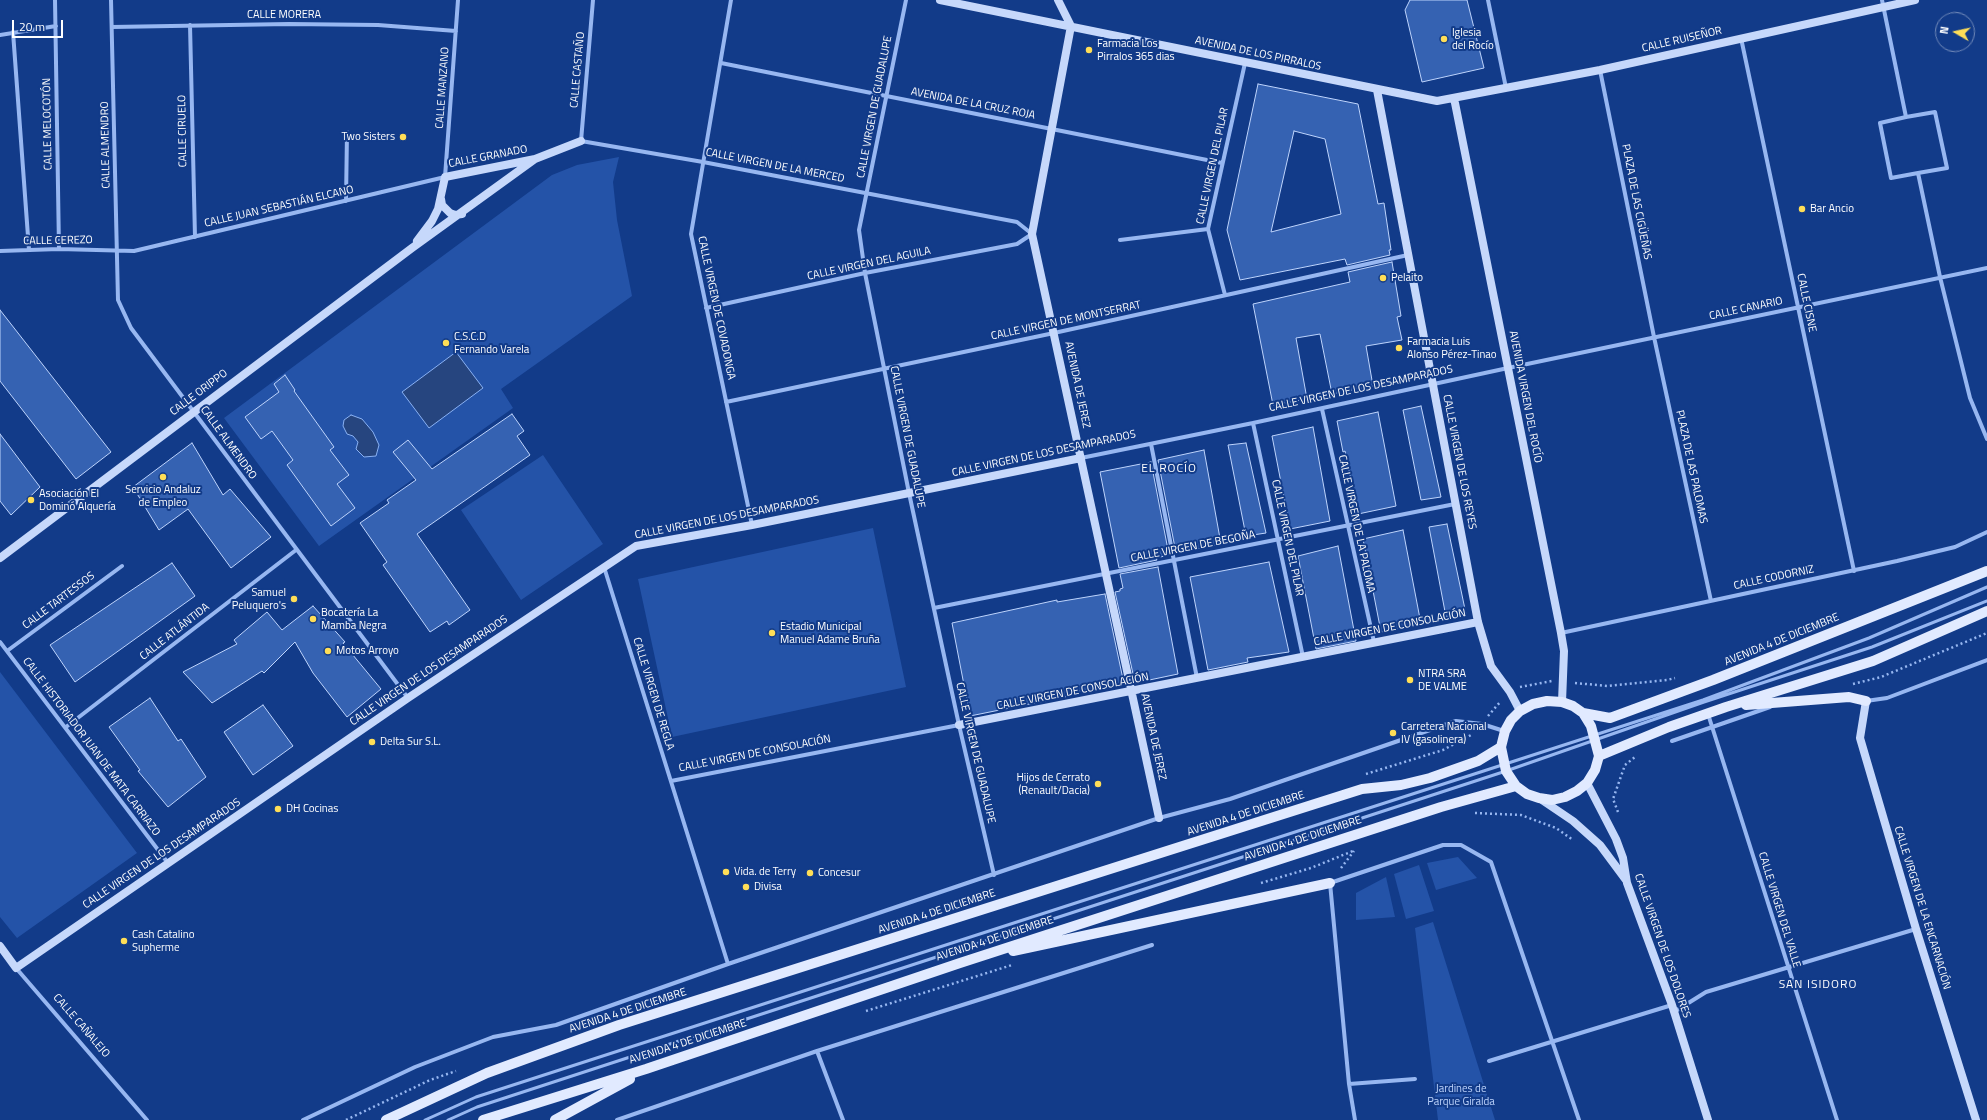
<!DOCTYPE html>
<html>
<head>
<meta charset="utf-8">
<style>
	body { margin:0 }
	#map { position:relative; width:1987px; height:1120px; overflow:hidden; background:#123b89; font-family:"Titillium Web",sans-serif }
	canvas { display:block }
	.north { position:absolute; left:1935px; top:12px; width:40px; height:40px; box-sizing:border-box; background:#123b89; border:1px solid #7189b8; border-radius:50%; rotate:279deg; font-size:11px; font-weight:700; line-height:16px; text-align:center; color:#fff }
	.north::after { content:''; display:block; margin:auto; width:14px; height:18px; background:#ffde57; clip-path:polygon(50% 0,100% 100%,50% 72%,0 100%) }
	.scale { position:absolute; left:12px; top:20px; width:51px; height:18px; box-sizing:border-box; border:2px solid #fff; border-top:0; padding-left:5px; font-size:12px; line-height:14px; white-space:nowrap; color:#fff; -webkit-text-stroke:3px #123b89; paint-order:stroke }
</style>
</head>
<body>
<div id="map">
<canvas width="1987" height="1120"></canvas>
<div class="north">N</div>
<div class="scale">20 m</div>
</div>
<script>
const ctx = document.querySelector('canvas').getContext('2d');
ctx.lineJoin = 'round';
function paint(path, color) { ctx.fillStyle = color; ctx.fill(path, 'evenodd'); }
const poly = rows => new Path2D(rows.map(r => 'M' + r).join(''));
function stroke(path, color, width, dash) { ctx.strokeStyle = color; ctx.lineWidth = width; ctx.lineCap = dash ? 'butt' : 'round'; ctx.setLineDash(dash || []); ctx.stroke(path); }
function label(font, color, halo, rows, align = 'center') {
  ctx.font = font + ' "Titillium Web",sans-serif'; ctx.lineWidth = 4; ctx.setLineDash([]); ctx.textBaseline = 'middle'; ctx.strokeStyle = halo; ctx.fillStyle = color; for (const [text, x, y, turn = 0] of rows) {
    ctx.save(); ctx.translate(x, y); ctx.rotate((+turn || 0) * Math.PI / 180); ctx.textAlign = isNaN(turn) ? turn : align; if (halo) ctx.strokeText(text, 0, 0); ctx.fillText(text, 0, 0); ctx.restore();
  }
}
paint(poly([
	[619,157,613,182,617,220,632,296,501,389,513,408,319,546,224,418,552,175,577,165],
	[543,455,603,544,521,600,461,510],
	[873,528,906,687,672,737,638,579],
	[0,672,137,853,17,938,0,917],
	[1458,857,1477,878,1436,890,1427,863],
	[1419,865,1434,911,1406,919,1394,874],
	[1386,877,1395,917,1356,920,1356,893],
	[1433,922,1495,1120,1438,1120,1415,928]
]), '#2453a8');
const water = poly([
	[456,352,483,388,429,428,402,392,456,352],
	[351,415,362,419,373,432,379,445,376,456,364,457,356,449,358,442,353,436,347,434,343,426,344,420,351,415]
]);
paint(water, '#26457f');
stroke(water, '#89b1f4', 1);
const building = poly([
	[1410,0,1467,0,1484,68,1422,82,1405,10,1410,0],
	[1258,84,1358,104,1378,204,1384,203,1391,250,1389,250,1390,255,1347,265,1345,259,1240,280,1227,230,1258,84],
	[1294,131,1325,139,1341,214,1271,232,1294,131],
	[1392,262,1401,316,1397,317,1402,340,1366,346,1373,386,1332,394,1320,334,1296,338,1307,399,1273,405,1253,304,1350,282,1348,272,1392,262],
	[0,310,111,452,76,479,0,381,0,310],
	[285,375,295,390,294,391,334,447,330,450,349,475,337,484,355,508,331,526,287,465,293,460,272,431,261,439,245,417,279,392,274,384,285,375],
	[1421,406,1441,497,1421,500,1403,410,1421,406],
	[1378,412,1396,506,1358,514,1345,451,1343,452,1337,421,1378,412],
	[512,414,524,431,517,436,530,455,417,534,470,610,449,625,447,621,430,632,383,565,387,562,360,523,389,503,387,500,416,480,393,452,408,440,432,469,512,414],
	[1313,427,1330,521,1290,529,1272,436,1313,427],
	[0,434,40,487,11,515,0,501,0,434],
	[192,443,223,495,230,489,271,537,231,568,188,509,159,530,133,487,192,443],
	[1246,443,1266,533,1246,536,1228,445,1246,443],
	[1204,450,1221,544,1176,553,1158,460,1204,450],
	[1151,462,1169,555,1156,558,1157,560,1119,568,1100,472,1151,462],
	[1447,524,1466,614,1446,617,1429,527,1447,524],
	[1403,530,1421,624,1381,632,1363,539,1403,530],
	[1338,546,1356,641,1316,649,1298,556,1338,546],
	[1269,562,1289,652,1247,658,1248,662,1208,670,1190,577,1269,562],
	[172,563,195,596,75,682,50,645,172,563],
	[1158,567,1178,674,1135,683,1115,592,1120,591,1120,589,1123,588,1120,574,1158,567],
	[1105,594,1124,684,1074,692,1074,695,970,716,952,623,1057,600,1057,602,1105,594],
	[313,606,345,642,343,643,381,689,347,717,313,673,295,642,264,673,262,671,212,703,183,672,237,644,234,640,267,612,282,630,313,606],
	[150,698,178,741,181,739,206,777,168,807,138,771,140,770,109,727,150,698],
	[263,705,293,746,253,775,224,732,263,705]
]);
paint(building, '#3562b2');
stroke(building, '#bed4fc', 1);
stroke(poly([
	[1575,683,1608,686,1667,680,1675,678],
	[1853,684,1881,677,1987,633],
	[1520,687,1552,681],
	[1488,716,1501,701],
	[1366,774,1443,750,1473,734],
	[1618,812,1613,799,1625,765,1635,757],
	[1475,813,1521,815,1556,828,1573,840],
	[1341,868,1354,851],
	[1261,883,1311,868,1353,851],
	[866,1011,1012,965],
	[346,1120,430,1080,456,1071]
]), '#97b7f1', 2.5, [2, 3]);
stroke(poly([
	[425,1120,476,1097,1703,700,1869,638,1987,587],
	[448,1120,477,1107,1506,771,1704,702,1872,647,1987,601]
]), '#97b7f1', 3);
stroke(poly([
	[55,0,59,249],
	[111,0,118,300,131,328,408,698],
	[593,0,581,141,703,162,1017,222,1032,234,1017,244,865,273,706,308],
	[731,0,691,234,752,525],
	[906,0,859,230,865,273,909,493,959,725,994,875],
	[1488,0,1506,88],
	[1882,0,1906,117,1880,123,1891,178,1918,173],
	[190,25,195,237],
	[112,27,289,24,378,25,456,31],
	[13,32,29,250],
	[0,35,56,26],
	[1741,38,1854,571],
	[721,63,1222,163],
	[1600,70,1654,337,1711,601],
	[1906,117,1935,112,1947,168,1918,173,1940,277,1970,398,1987,439],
	[346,201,347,132],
	[1120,240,1208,229],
	[0,251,59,249,134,251,445,177,458,0],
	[1225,295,1208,229,1245,63],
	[726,402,1054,333,1408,255],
	[1322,409,1374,642],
	[1253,423,1303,657],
	[1151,444,1197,678],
	[1081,458,1253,423,1508,368,1987,268],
	[604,567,728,964],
	[934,608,1455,504],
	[1561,633,1897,561,1955,547,1987,532],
	[0,642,168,863],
	[7,651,122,566],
	[1866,701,1887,698,1987,660],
	[1708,714,1837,1120],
	[66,727,296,550],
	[1672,741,1770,707],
	[671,781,959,725],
	[16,968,147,1120],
	[1674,1012,1706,992,1916,929],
	[817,1051,843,1120],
	[1489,1061,1672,1005],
	[1349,1084,1415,1079],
	[303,1120,415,1067,493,1037,556,1025,728,964,1159,818,1230,799,1456,721,1482,724,1504,731],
	[617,1120,817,1051,1152,945],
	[1355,1120,1349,1084,1330,883,1443,845,1461,845,1491,862,1579,1120]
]), '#97b7f1', 4);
stroke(poly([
	[940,0,1437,101,1600,70,1915,0],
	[1058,0,1071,26,1032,234,1159,818],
	[1377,90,1478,622,1491,666,1510,692,1520,711],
	[1454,98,1561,633,1564,651,1562,702],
	[441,199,442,205,450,213,455,215,462,214],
	[417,241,432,221,438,209,445,177,535,159,581,141],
	[0,558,412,248,535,159],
	[1866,701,1860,738,1916,929,1976,1120],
	[959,725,1478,622],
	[1587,783,1616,839,1623,858,1627,883,1672,1005,1708,1120],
	[1539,798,1573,821,1600,845,1626,880],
	[0,946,16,968,408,698,636,546,752,525,1081,458]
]), '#c6d8fb', 8);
stroke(poly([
	[1547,701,1562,702,1573,706,1583,713,1591,726,1599,756,1595,770,1587,783,1577,791,1565,797,1552,800,1539,798,1527,794,1516,786,1506,771,1501,747,1505,731,1511,720,1520,711,1533,704,1547,701],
	[1746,705,1849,697,1866,701],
	[1583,713,1610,718,1713,680,1987,571],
	[1599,756,1669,727,1726,707,1873,661,1987,611],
	[1013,951,1330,883],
	[386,1120,487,1073,619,1025,1362,789,1401,785,1430,778,1478,761,1501,747],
	[483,1120,646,1069,960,963,1441,807,1516,786],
	[555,1120,630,1079]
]), '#e1eaff', 10);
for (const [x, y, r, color] of [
	[1444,39,4,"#ffde57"],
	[1089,50,4,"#ffde57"],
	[403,137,4,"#ffde57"],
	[1802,209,4,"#ffde57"],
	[1383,278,4,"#ffde57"],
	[446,343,4,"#ffde57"],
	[1399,348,4,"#ffde57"],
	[163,477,4,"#ffde57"],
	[31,500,4,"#ffde57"],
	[294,599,4,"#ffde57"],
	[313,619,4,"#ffde57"],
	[772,633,4,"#ffde57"],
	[328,651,4,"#ffde57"],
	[1410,680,4,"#ffde57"],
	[1393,733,4,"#ffde57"],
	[372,742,4,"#ffde57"],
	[1098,784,4,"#ffde57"],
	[278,809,4,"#ffde57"],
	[726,872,4,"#ffde57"],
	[810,873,4,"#ffde57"],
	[746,887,4,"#ffde57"],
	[124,941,4,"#ffde57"]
]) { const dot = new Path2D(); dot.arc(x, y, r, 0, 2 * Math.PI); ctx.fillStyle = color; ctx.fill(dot); stroke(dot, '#123b89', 1.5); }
label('11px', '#fff', '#123b89', [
	["CALLE MORERA",284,15],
	["CALLE RUISEÑOR",1682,40,-13],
	["AVENIDA DE LOS PIRRALOS",1258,54,12],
	["CALLE CASTAÑO",578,70,-85],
	["CALLE MANZANO",443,88,-86],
	["AVENIDA DE LA CRUZ ROJA",973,104,11],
	["CALLE VIRGEN DE GUADALUPE",875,107,-79],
	["CALLE MELOCOTÓN",48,124,-91],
	["CALLE CIRUELO",183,131,-91],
	["CALLE ALMENDRO",106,145,-91],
	["CALLE GRANADO",488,157,-11],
	["CALLE VIRGEN DE LA MERCED",775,166,11],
	["CALLE VIRGEN DEL PILAR",1213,166,-78],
	["PLAZA DE LAS CIGÜEÑAS",1636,202,79],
	["CALLE JUAN SEBASTIÁN ELCANO",279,207,-13],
	["CALLE CEREZO",58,241,-1],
	["CALLE VIRGEN DEL AGUILA",869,264,-12],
	["CALLE CISNE",1806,303,78],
	["CALLE VIRGEN DE COVADONGA",716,308,78],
	["CALLE CANARIO",1746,309,-12],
	["CALLE VIRGEN DE MONTSERRAT",1066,321,-12],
	["AVENIDA DE JEREZ",1077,385,78],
	["CALLE VIRGEN DE LOS DESAMPARADOS",1361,389,-12],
	["CALLE ORIPPO",199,393,-37],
	["AVENIDA VIRGEN DEL ROCÍO",1525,397,79],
	["CALLE VIRGEN DE GUADALUPE",907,437,79],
	["CALLE ALMENDRO",228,443,54],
	["CALLE VIRGEN DE LOS DESAMPARADOS",1044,454,-12],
	["CALLE VIRGEN DE LOS REYES",1459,462,79],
	["PLAZA DE LAS PALOMAS",1691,467,78],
	["CALLE VIRGEN DE LOS DESAMPARADOS",727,518,-11],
	["CALLE VIRGEN DE LA PALOMA",1356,524,78],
	["CALLE VIRGEN DEL PILAR",1287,538,78],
	["CALLE VIRGEN DE BEGOÑA",1193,547,-11],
	["CALLE CODORNIZ",1774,578,-12],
	["CALLE TARTESSOS",59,601,-37],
	["CALLE VIRGEN DE CONSOLACIÓN",1390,628,-11],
	["CALLE ATLÁNTIDA",175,632,-38],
	["AVENIDA 4 DE DICIEMBRE",1782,640,-22],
	["CALLE VIRGEN DE LOS DESAMPARADOS",429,671,-34],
	["CALLE VIRGEN DE CONSOLACIÓN",1073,692,-11],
	["CALLE VIRGEN DE REGLA",653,694,73],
	["AVENIDA DE JEREZ",1153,737,78],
	["CALLE HISTORIADOR JUAN DE MATA CARRIAZO",91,747,53],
	["CALLE VIRGEN DE GUADALUPE",975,753,77],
	["CALLE VIRGEN DE CONSOLACIÓN",755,754,-11],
	["AVENIDA 4 DE DICIEMBRE",1246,814,-18],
	["AVENIDA 4 DE DICIEMBRE",1303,839,-18],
	["CALLE VIRGEN DE LOS DESAMPARADOS",162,854,-34],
	["CALLE VIRGEN DE LA ENCARNACIÓN",1922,908,73],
	["CALLE VIRGEN DEL VALLE",1779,910,73],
	["AVENIDA 4 DE DICIEMBRE",937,912,-18],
	["AVENIDA 4 DE DICIEMBRE",995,939,-18],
	["CALLE VIRGEN DE LOS DOLORES",1662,946,71],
	["AVENIDA 4 DE DICIEMBRE",628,1011,-18],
	["CALLE CAÑALEJO",81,1026,49],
	["AVENIDA 4 DE DICIEMBRE",688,1042,-18]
]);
label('11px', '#fff', '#123b89', [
	["Iglesia",1452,33],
	["del Rocío",1452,46],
	["Farmacia Los",1097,44],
	["Pirralos 365 dias",1097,57],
	["Two Sisters",395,137,"right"],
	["Bar Ancio",1810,209],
	["Pelaito",1391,278],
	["C.S.C.D",454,337],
	["Fernando Varela",454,350],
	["Farmacia Luis",1407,342],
	["Alonso Pérez-Tinao",1407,355],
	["Servicio Andaluz",163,490,"center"],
	["de Empleo",163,503,"center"],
	["Asociación El",39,494],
	["Dominó Alquería",39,507],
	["Samuel",286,593,"right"],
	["Peluquero's",286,606,"right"],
	["Bocatería La",321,613],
	["Mamba Negra",321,626],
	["Estadio Municipal",780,627],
	["Manuel Adame Bruña",780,640],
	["Motos Arroyo",336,651],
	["NTRA SRA",1418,674],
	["DE VALME",1418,687],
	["Carretera Nacional",1401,727],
	["IV (gasolinera)",1401,740],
	["Delta Sur S.L.",380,742],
	["Hijos de Cerrato",1090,778,"right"],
	["(Renault/Dacia)",1090,791,"right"],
	["DH Cocinas",286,809],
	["Vida. de Terry",734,872],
	["Concesur",818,873],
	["Divisa",754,887],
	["Cash Catalino",132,935],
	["Supherme",132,948]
], 'left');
label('11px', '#bed4fc', '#123b89', [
	["Jardines de",1461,1089],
	["Parque Giralda",1461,1102]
]);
ctx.letterSpacing = '1px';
label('12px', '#fff', '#123b89', [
	["EL ROCÍO",1169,469],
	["SAN ISIDORO",1818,985]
]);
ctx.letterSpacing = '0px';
</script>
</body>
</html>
